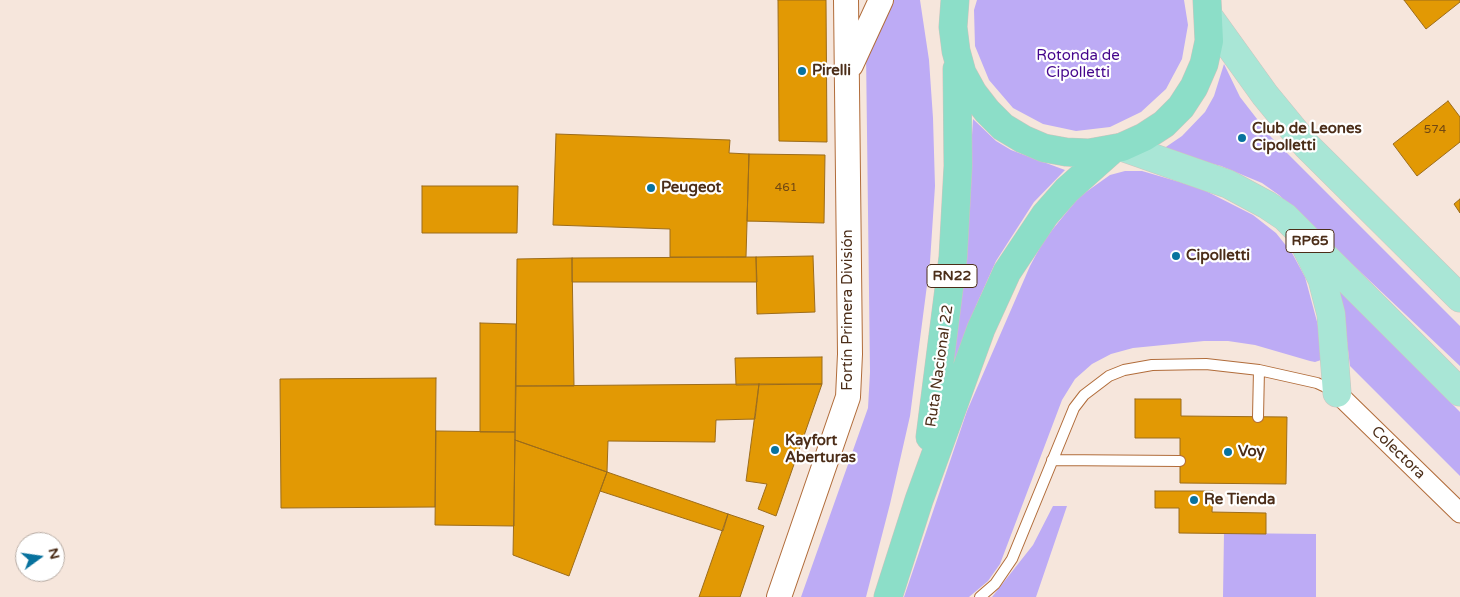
<!DOCTYPE html>
<html>
<head>
<meta charset="utf-8">
<style>
	body { margin:0 }
	#map { position:relative; width:1460px; height:597px; overflow:hidden; background:#f6e6dc; font-family:"Varela Round",sans-serif }
	canvas { display:block }
	.north { position:absolute; left:15px; top:532px; width:50px; height:50px; box-sizing:border-box; background:#fff; border:1px solid #b7aba3; border-radius:50%; rotate:76deg; font-size:14px; font-weight:700; line-height:20px; text-align:center; color:#4b2d18 }
	.north::after { content:''; display:block; margin:auto; width:18px; height:22px; background:#08729e; clip-path:polygon(50% 0,100% 100%,50% 72%,0 100%) }
</style>
</head>
<body>
<div id="map">
<canvas width="1460" height="597"></canvas>
<div class="north">N</div>
</div>
<script>
const ctx = document.querySelector('canvas').getContext('2d');
ctx.lineJoin = 'round';
function paint(path, color) { ctx.fillStyle = color; ctx.fill(path, 'evenodd'); }
const poly = rows => new Path2D(rows.map(r => 'M' + r).join(''));
function stroke(path, color, width, dash) { ctx.strokeStyle = color; ctx.lineWidth = width; ctx.lineCap = dash ? 'butt' : 'round'; ctx.setLineDash(dash || []); ctx.stroke(path); }
function label(font, color, halo, rows, align = 'center') {
  ctx.font = font + ' "Varela Round",sans-serif'; ctx.lineWidth = 4.5; ctx.setLineDash([]); ctx.textBaseline = 'middle'; ctx.strokeStyle = halo; ctx.fillStyle = color; for (const [text, x, y, turn = 0] of rows) {
    ctx.save(); ctx.translate(x, y); ctx.rotate((+turn || 0) * Math.PI / 180); ctx.textAlign = isNaN(turn) ? turn : align; if (halo) ctx.strokeText(text, 0, 0); ctx.fillText(text, 0, 0); ctx.restore();
  }
}
paint(poly([
	[888,0,920,0,929,60,933,118,935,186,930,262,910,416,890,504,866,597,801,597,868,408,870,372,866,52],
	[977,0,1184,0,1188,25,1182,59,1166,89,1141,112,1110,127,1076,131,1043,124,1013,108,989,80,975,46,974,10],
	[1224,64,1240,97,1271,137,1460,326,1460,366,1279,195,1262,183,1221,166,1160,151,1182,136,1205,112,1214,96],
	[973,119,996,141,1011,150,1065,170,1034,202,996,261,976,306,948,386,968,200],
	[1125,171,1142,171,1200,188,1253,215,1276,233,1292,253,1305,277,1323,344,1321,360,1315,362,1310,361,1255,345,1228,341,1204,341,1133,348,1111,354,1092,364,1075,379,1062,400,1000,564,988,581,969,597,904,597,967,411,1030,266,1044,240,1079,197,1110,175],
	[1333,283,1460,412,1460,476,1350,366,1344,317],
	[1053,506,1067,506,1036,597,992,597,1033,545],
	[1224,533,1316,534,1316,597,1223,597]
]), '#bdabf5');
const building = poly([
	[778,0,826,0,827,142,779,141,778,0],
	[1404,0,1460,0,1460,2,1426,29,1404,0],
	[1448,101,1460,117,1460,142,1417,176,1393,144,1448,101],
	[556,134,730,140,729,153,749,154,746,257,670,257,670,229,553,225,556,134],
	[749,154,825,155,824,223,747,221,749,154],
	[422,186,518,186,517,233,422,233,422,186],
	[1460,199,1460,213,1454,204,1460,199],
	[813,256,815,312,757,314,756,257,813,256],
	[756,257,757,282,572,282,572,258,756,257],
	[572,258,574,386,516,386,517,259,572,258],
	[480,323,516,324,515,432,480,432,480,323],
	[822,357,822,384,736,385,735,358,822,357],
	[436,378,435,507,281,508,280,379,436,378],
	[759,384,822,384,776,516,758,509,767,484,746,481,759,384],
	[759,384,755,419,716,420,715,442,608,441,607,472,515,440,516,386,759,384],
	[1135,399,1181,399,1181,416,1287,417,1286,484,1180,483,1180,438,1135,438,1135,399],
	[436,431,515,432,514,526,435,525,436,431],
	[515,440,607,472,569,576,513,555,515,440],
	[607,472,728,514,723,531,600,491,607,472],
	[1155,491,1213,491,1212,512,1266,513,1266,534,1179,533,1179,508,1155,508,1155,491],
	[728,514,764,526,740,597,699,597,728,514]
]);
paint(building, '#e29904');
stroke(building, '#9c6c1b', 1);
const service = poly([
	[1258,417,1259,370],
	[1052,460,1180,461],
	[980,597,995,584,1012,559,1074,408,1084,395,1109,376,1124,370,1152,365,1206,364,1259,370,1317,383,1334,391]
]);
const minor = poly([
	[1337,393,1460,513]
]);
const tertiary = poly([
	[851,65,881,0],
	[779,597,848,397,850,354,846,0]
]);
const primary = poly([
	[1209,17,1265,95,1307,146,1460,298],
	[1122,147,1228,184,1267,205,1285,217,1460,392],
	[1306,247,1322,279,1331,314,1337,393]
]);
const trunk = poly([
	[955,0,953,27,956,51,962,73,973,93,987,111,1003,127,1023,139,1044,148,1066,152,1089,153,1122,147,1144,137,1164,124,1181,107,1194,87,1204,64,1209,41,1207,0],
	[930,437,953,257,958,166,957,69],
	[888,597,919,500,981,329,1007,272,1045,215,1067,190,1112,150]
]);
stroke(service, '#b16c3a', 12);
stroke(minor, '#b16c3a', 21);
stroke(tertiary, '#b16c3a', 26);
stroke(primary, '#cdc4be', 29);
stroke(trunk, '#cdc4be', 29);
stroke(service, '#fff', 10);
stroke(minor, '#fff', 19);
stroke(tertiary, '#fff', 24);
stroke(primary, '#a9e6d6', 28);
stroke(trunk, '#8cdec8', 28);
for (const [x, y, r, color] of [
	[802,71,5,"#08729e"],
	[1242,138,5,"#08729e"],
	[651,188,5,"#08729e"],
	[1176,256,5,"#08729e"],
	[775,450,5,"#08729e"],
	[1228,452,5,"#08729e"],
	[1194,500,5,"#08729e"]
]) { const dot = new Path2D(); dot.arc(x, y, r, 0, 2 * Math.PI); ctx.fillStyle = color; ctx.fill(dot); stroke(dot, '#fff', 2); }
label('12px', '#714813', null, [
	["574",1435,130],
	["461",786,188]
]);
for (const [x, y, w] of [
	[1310,241,48],
	[952,276,50]
]) { const box = new Path2D(); box.roundRect(x - w / 2, y - 11.5, w, 23, 4); ctx.fillStyle = '#fff'; ctx.fill(box); stroke(box, '#4b2d18', 1); }
label('bold 14px', '#4b2d18', null, [
	["RP65",1310,241],
	["RN22",952,276]
]);
label('15px', '#45068c', '#fff', [
	["Rotonda de",1078,56],
	["Cipolletti",1078,73]
]);
label('bold 15px', '#4b2d18', '#fff', [
	["Pirelli",812,71],
	["Club de Leones",1252,129],
	["Cipolletti",1252,146],
	["Peugeot",661,188],
	["Cipolletti",1186,256],
	["Kayfort",785,441],
	["Aberturas",785,458],
	["Voy",1238,452],
	["Re Tienda",1204,500]
], 'left');
label('15px', '#4b2d18', '#fff', [
	["Fortín Primera División",848,310,-90],
	["Ruta Nacional 22",940,366,-82],
	["Colectora",1398,453,44]
]);
</script>
</body>
</html>
